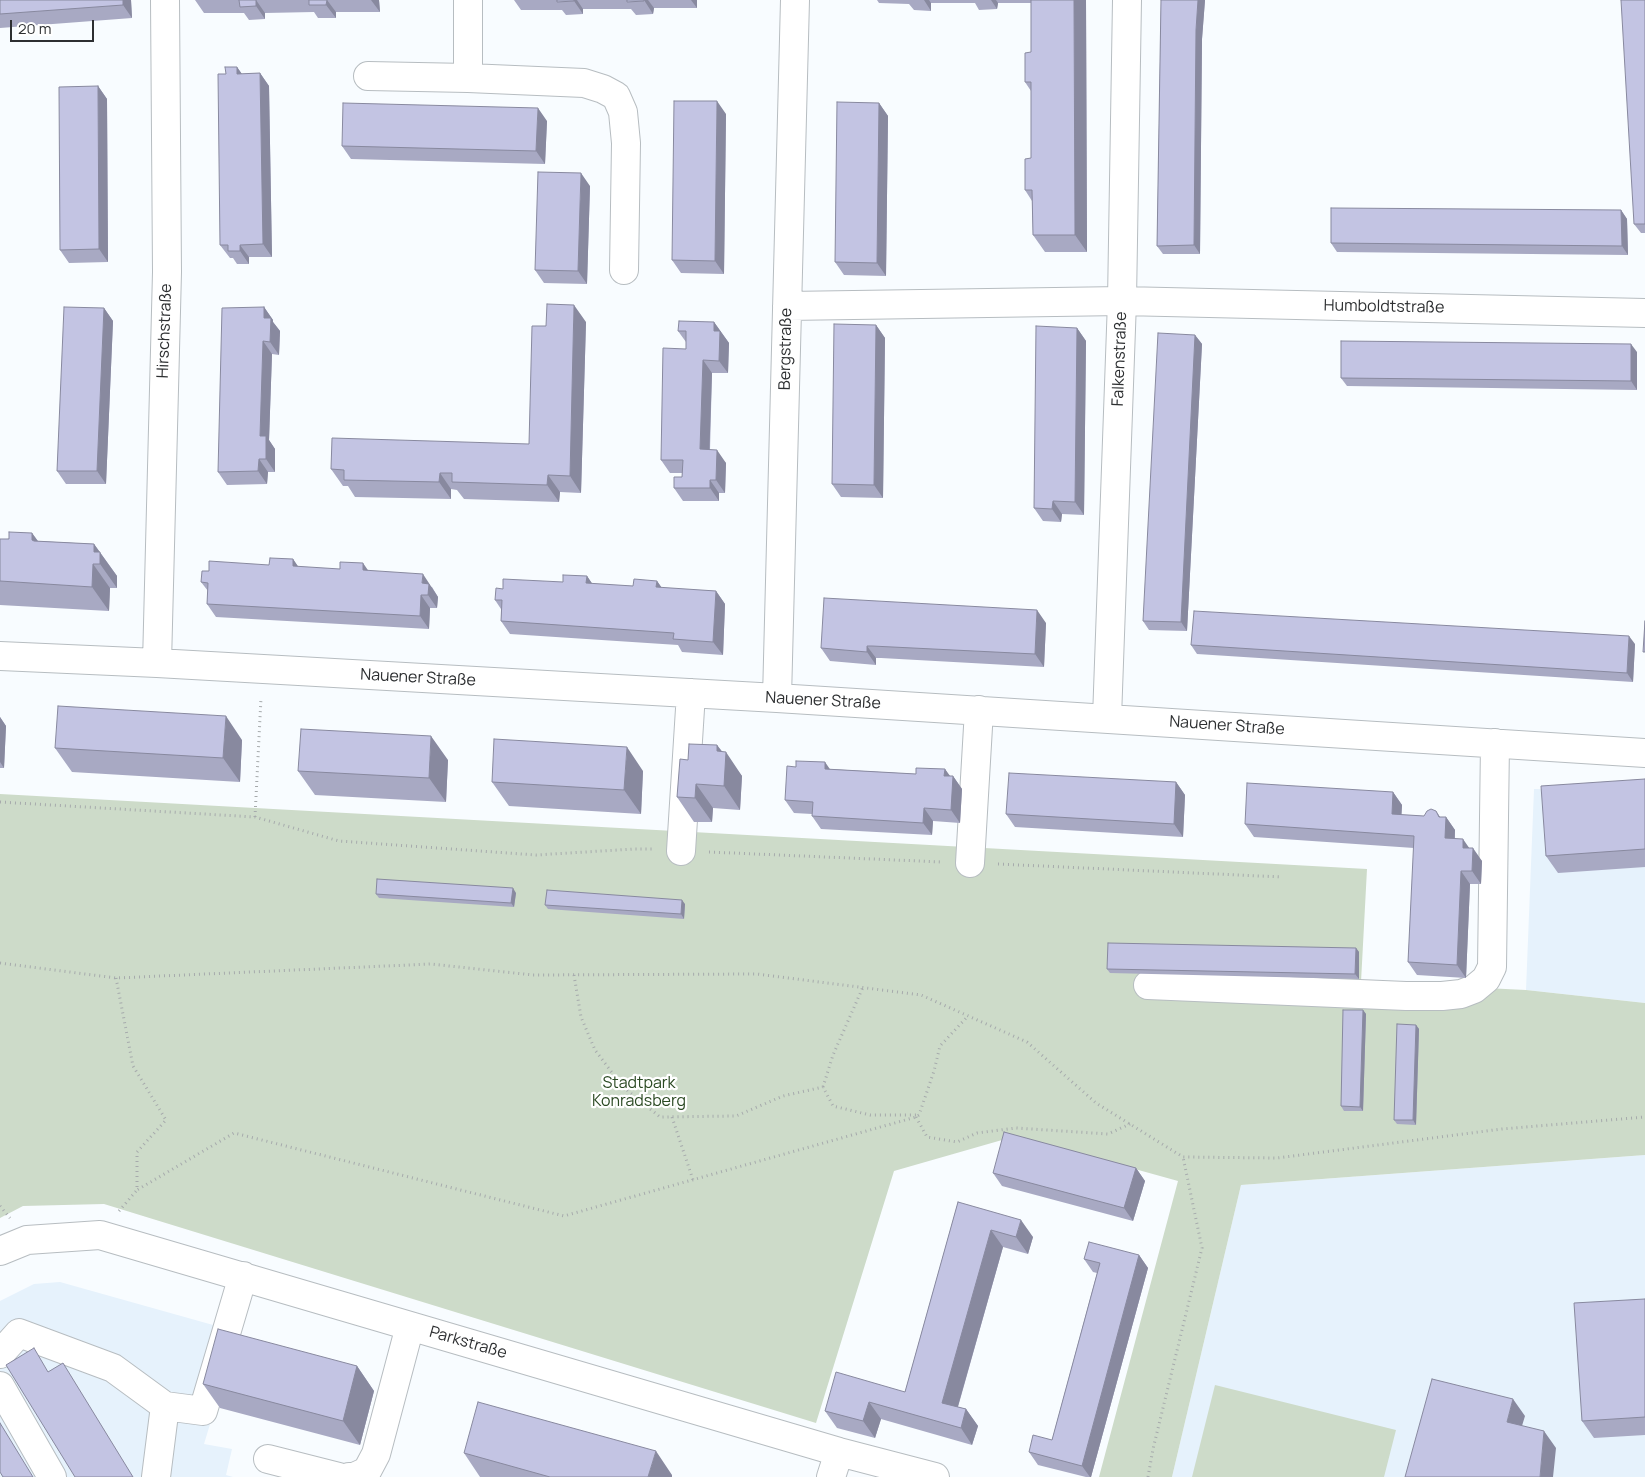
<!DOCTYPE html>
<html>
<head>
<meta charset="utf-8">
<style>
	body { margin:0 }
	#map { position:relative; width:1645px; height:1477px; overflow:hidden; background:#f8fcff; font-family:Manrope,sans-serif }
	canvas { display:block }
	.scale { position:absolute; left:10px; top:20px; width:84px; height:22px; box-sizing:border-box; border:2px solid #2d2f31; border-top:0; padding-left:6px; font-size:15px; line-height:18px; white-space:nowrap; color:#2d2f31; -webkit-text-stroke:4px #fff; paint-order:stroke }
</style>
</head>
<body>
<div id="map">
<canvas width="1645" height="1477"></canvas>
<div class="scale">20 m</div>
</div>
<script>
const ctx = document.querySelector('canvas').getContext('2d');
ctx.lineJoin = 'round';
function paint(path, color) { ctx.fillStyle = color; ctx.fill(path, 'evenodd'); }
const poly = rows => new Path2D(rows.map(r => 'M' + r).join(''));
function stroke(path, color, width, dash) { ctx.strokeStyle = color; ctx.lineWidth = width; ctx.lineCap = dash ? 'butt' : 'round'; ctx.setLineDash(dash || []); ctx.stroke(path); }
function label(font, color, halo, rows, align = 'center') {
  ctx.font = font + ' Manrope,sans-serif'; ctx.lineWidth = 4.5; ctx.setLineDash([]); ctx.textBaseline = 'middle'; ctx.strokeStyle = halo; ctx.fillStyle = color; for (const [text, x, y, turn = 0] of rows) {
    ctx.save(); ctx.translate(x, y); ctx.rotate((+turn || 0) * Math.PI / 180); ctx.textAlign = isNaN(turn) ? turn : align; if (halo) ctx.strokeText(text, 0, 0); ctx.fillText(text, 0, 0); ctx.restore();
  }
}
paint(poly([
	[1534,789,1645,791,1645,1003,1526,990],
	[1645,1155,1645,1477,1172,1477,1241,1185],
	[60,1282,238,1332,204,1444,232,1449,226,1475,233,1477,0,1477,0,1301,34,1284]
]), '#e6f2fc');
paint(poly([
	[0,794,1367,869,1361,982,1526,990,1645,1003,1645,1155,1241,1185,1172,1477,1099,1477,1178,1181,1016,1136,894,1171,816,1423,104,1204,23,1206,0,1218],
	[1215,1385,1396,1430,1384,1477,1192,1477]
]), '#cddbc9');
const minor = poly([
	[468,0,468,78,584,83,603,89,616,96,623,112,626,143,624,270],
	[368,76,468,78],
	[787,306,1122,301,1645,313],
	[0,656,157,663,777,698,1645,753],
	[157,663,167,272,165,0],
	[777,698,795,0],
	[1107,718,1122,301,1127,0],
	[681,851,691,693],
	[970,863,979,710],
	[1148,985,1406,996,1442,996,1461,994,1474,989,1486,979,1492,967,1495,743],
	[0,1251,27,1240,100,1235,839,1452,935,1477],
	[0,1354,19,1333,113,1368,165,1406,156,1477],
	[0,1386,52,1477],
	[165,1406,203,1411,243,1276],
	[268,1459,339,1477],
	[349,1477,354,1477,367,1471,376,1454,410,1326],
	[831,1477,839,1452]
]);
stroke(minor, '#b7bdc1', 30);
stroke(poly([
	[0,802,255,817,339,841,536,855,634,849,655,849],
	[255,817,261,698],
	[709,852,942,862],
	[998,864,1282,877],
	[0,963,116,978,431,964,533,975,757,974,921,995,1027,1042,1096,1103,1183,1157,1277,1158,1502,1129,1645,1117],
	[574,975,581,1017,595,1050,622,1086,660,1117,736,1116,783,1096,823,1087,833,1106,870,1115,918,1115],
	[116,978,133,1066,166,1120,137,1152,137,1190,234,1133,564,1216,916,1117,919,1115,934,1071,940,1046,968,1016],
	[823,1087,833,1055,863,987],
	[672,1117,693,1180],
	[916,1117,927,1137,957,1142,977,1133,1016,1128,1108,1134,1130,1124],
	[0,1206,10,1218],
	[119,1211,137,1190],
	[1148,1477,1153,1449,1202,1248,1183,1157]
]), '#a6aaac', 3, [1, 4]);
stroke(minor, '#fff', 28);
paint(poly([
	[0,0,131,0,132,18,0,28],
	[195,0,379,0,380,12,336,12,336,18,318,18,314,12,265,13,265,19,249,20,244,13,204,13],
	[514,0,697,0,697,8,654,8,653,14,636,15,631,9,583,9,583,14,566,15,562,10,521,10],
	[877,0,1086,0,1087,252,1045,252,1033,235,1032,201,1025,190,1031,158,1031,91,1025,82,1031,52,1031,3,998,3,997,9,979,10,975,3,931,3,931,11,914,10,909,4,879,3],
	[1161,0,1205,0,1202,39,1200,254,1163,254,1157,246],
	[1645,0,1645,233,1641,233,1634,224],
	[237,67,242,74,260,73,269,86,272,257,249,257,249,264,237,264,233,258,230,258,220,245],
	[98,86,107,99,108,262,69,263,60,250],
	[879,103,888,116,886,276,844,275,835,262],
	[726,114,724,274,681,273,672,260],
	[547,121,545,164,351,159,342,146],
	[590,186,587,284,544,283,535,270],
	[1621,210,1627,219,1628,255,1337,252,1331,243],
	[264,307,273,320,273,322,280,331,279,355,272,354,269,440,275,449,275,472,268,472,267,484,227,485,218,472],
	[104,308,113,321,106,484,66,484,57,471],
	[586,322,581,493,560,492,559,502,464,499,457,490,451,489,451,499,355,497,348,486,343,486,331,469,529,444,546,326],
	[714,322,729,343,728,373,712,373,710,450,726,463,725,493,719,493,719,501,683,501,674,488,682,477,682,473,670,473,661,460,686,349,686,342,678,331],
	[876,325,885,338,883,498,841,497,832,484],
	[1077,328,1086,341,1084,515,1062,514,1061,522,1043,521,1034,508],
	[1195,335,1202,344,1187,631,1149,630,1143,621],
	[1637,352,1637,390,1347,386,1341,378],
	[32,533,38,541,94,544,117,576,117,588,110,588,109,611,0,605,0,539,7,539],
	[293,559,298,567,368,571,432,587,438,597,437,608,430,608,429,629,216,617,207,604,208,591,201,582,209,571,269,565],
	[587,576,592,584,633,586,657,581,662,588,716,591,725,604,723,655,682,652,678,645,510,634,501,621,501,609,495,600,503,589,563,582],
	[1046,623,1044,667,881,658,876,658,876,665,830,661,821,648],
	[1635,644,1633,682,1197,654,1191,645],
	[0,717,6,726,4,768,0,768],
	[242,740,240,782,72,772,55,748],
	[717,745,742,776,740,810,713,808,712,822,694,822,677,797,688,760],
	[448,760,446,802,315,795,298,771],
	[830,769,916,774,945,769,949,776,953,776,962,789,960,823,933,821,932,835,821,829,812,816,812,814,794,813,785,800],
	[643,771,641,814,509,806,492,782],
	[1645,779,1645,867,1558,873,1546,856],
	[1176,782,1185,795,1183,837,1015,827,1006,814],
	[1393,792,1402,805,1401,815,1424,816,1436,811,1440,817,1446,817,1455,830,1455,838,1469,848,1482,861,1481,884,1470,884,1466,978,1417,975,1408,962,1414,848,1254,837,1245,824],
	[516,893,514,907,379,898,376,894],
	[685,904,684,919,548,909,545,905],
	[1356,948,1359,952,1359,979,1110,973,1107,969],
	[1363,1010,1366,1014,1363,1111,1344,1111,1341,1106],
	[1416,1025,1419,1029,1416,1125,1397,1124,1394,1120],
	[1136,1168,1145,1181,1133,1221,1002,1186,993,1173],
	[958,1202,1033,1237,1028,1254,1003,1247,958,1407,966,1409,978,1426,972,1445,881,1419,875,1438,837,1428,825,1411,905,1392],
	[1139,1255,1148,1268,1091,1477,1086,1477,1038,1465,1029,1452,1052,1440,1097,1273,1093,1272,1084,1259],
	[1645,1299,1645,1435,1594,1438,1582,1421],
	[357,1366,374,1391,360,1445,220,1408,203,1384],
	[464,1453,672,1475,672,1477,480,1477]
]), '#a8a9c3');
paint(poly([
	[123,0,131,0,132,18,123,5],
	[256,0,265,13,265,19,256,6],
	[327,0,336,12,336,18,326,5],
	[371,0,379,0,380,12],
	[574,0,577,0,583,9,583,14,574,1],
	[644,0,648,0,654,8,653,14],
	[691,0,697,0,697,8],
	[924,0,929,0,931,3,931,11],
	[991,0,996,0,998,3,997,9],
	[1074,0,1086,0,1087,252,1075,235],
	[1198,0,1205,0,1202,39,1200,254,1194,245,1196,30],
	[237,67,246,80,237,74],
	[260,73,269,86,272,257,263,244],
	[98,86,107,99,108,262,99,249],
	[717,101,726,114,724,274,715,261],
	[879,103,888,116,886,276,877,263],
	[538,108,547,121,545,164,536,151],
	[581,173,590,186,587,284,578,271],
	[1621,210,1627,219,1628,255,1622,246],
	[240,245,249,257,249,264,240,251],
	[574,305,586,322,581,493,570,476],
	[264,307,273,320,273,322,280,331,279,355,270,342,264,318],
	[104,308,113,321,106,484,97,471],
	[714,322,729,343,728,373,719,361,714,331],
	[876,325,885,338,883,498,874,485],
	[1077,328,1086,341,1084,515,1075,502],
	[1195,335,1202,344,1187,631,1181,622],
	[263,341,272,354,269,440,275,449,275,472,266,459,260,436],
	[1631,344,1637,352,1637,390,1631,381],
	[703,360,712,373,709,462,700,449],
	[717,450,726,463,725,493,716,480],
	[259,459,268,472,267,484,258,471],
	[440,473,451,489,451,499,439,482],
	[548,475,560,492,559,502,547,485],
	[710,480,719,493,719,501,710,488],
	[1053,501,1062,514,1061,522,1052,509],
	[32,533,49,557,32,540],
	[94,544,117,576,117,588,100,564,94,552],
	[293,559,302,572,293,566],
	[363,563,372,576,363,570],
	[93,564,110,588,109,611,92,587],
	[423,574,438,597,437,608,428,595,422,583],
	[587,576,596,589,586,583],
	[657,581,666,594,656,587],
	[716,591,725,604,723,655,713,642],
	[421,595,430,608,429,629,420,616],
	[1037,610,1046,623,1044,667,1035,654],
	[1629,636,1635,644,1633,682,1627,673],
	[867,646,876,658,876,665,867,652],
	[226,716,242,740,240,782,223,758],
	[0,717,6,726,4,768,0,762],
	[431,736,448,760,446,802,429,778],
	[717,745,725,756,726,752,742,776,740,810,724,786,717,751],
	[627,747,643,771,641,814,624,790],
	[825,762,834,775,825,769],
	[945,769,953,780,953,776,962,789,960,823,951,810,944,776],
	[1176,782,1185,795,1183,837,1174,824],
	[696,784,713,808,712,822,695,798],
	[1393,792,1402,805,1401,827,1392,814],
	[924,808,933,821,932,835,923,823],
	[1436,811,1445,825,1446,817,1455,830,1454,851,1445,838,1439,817],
	[1463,839,1472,852,1463,848],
	[1473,848,1482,861,1481,884,1472,871],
	[1461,871,1470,884,1466,978,1457,965],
	[513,888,516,893,514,907,511,903],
	[682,900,685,904,684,919,681,914],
	[1356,948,1359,952,1359,979,1355,974],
	[1363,1010,1366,1014,1363,1111,1360,1107],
	[1416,1025,1419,1029,1416,1125,1413,1120],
	[1136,1168,1145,1181,1133,1221,1124,1208],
	[1021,1220,1033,1237,1028,1254,1016,1237],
	[991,1230,1003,1247,954,1420,942,1403],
	[1139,1255,1148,1268,1091,1477,1090,1477,1082,1466],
	[357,1366,374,1391,360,1445,343,1421],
	[1513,1399,1525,1416,1518,1439,1507,1422],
	[869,1402,881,1419,875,1438,863,1421],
	[966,1409,978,1426,972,1445,961,1428],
	[1544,1431,1556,1448,1553,1477,1540,1477],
	[656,1451,672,1475,672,1477,648,1477]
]), '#88899f');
const building = poly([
	[0,0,123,0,123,5,0,14,0,0],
	[239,0,256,0,256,6,240,7,239,0],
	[309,0,327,0,326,5,309,5,309,0],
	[557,0,574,0,574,1,557,2,557,0],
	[627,0,644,0,644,1,627,2,627,0],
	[1031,0,1074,0,1075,235,1033,235,1032,190,1025,190,1025,159,1031,158,1031,82,1025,82,1025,53,1031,52,1031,0],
	[1161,0,1198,0,1196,30,1194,245,1157,246,1161,0],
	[1621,0,1645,0,1645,224,1634,224,1621,0],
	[225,67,237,67,237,74,260,73,263,244,240,245,240,251,228,251,228,245,220,245,218,74,226,74,225,67],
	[98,86,99,249,60,250,59,87,98,86],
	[674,101,717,101,715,261,672,260,674,101],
	[837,102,879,103,877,263,835,262,837,102],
	[343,103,538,108,536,151,342,146,343,103],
	[538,172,581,173,578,271,535,270,538,172],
	[1331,208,1621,210,1622,246,1331,243,1331,208],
	[547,304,574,305,570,476,548,475,547,485,452,482,452,473,440,473,439,482,344,480,344,470,331,469,332,438,529,444,532,326,546,326,547,304],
	[64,307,104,308,97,471,57,471,64,307],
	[264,307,264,318,271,318,270,342,263,341,260,436,266,436,266,459,259,459,258,471,218,472,222,308,264,307],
	[679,321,714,322,714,331,720,331,719,361,703,360,700,449,717,450,716,480,710,480,710,488,674,488,674,477,682,477,683,460,661,460,663,348,686,349,686,331,678,331,679,321],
	[834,324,876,325,874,485,832,484,834,324],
	[1036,326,1077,328,1075,502,1053,501,1052,509,1034,508,1036,326],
	[1158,333,1195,335,1181,622,1143,621,1158,333],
	[1341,341,1631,344,1631,381,1341,378,1341,341],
	[9,532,32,533,32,540,34,541,94,544,94,552,100,552,100,564,93,564,92,587,0,581,0,539,9,539,9,532],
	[270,558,293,559,293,566,340,569,340,562,363,563,363,570,423,574,422,583,429,584,428,595,421,595,420,616,207,604,208,583,201,582,202,571,209,571,209,561,269,565,270,558],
	[563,575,587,576,586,583,633,586,634,579,657,581,656,587,716,591,713,642,673,639,674,633,501,621,502,600,495,600,496,588,503,589,503,579,563,582,563,575],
	[824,598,1037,610,1035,654,872,646,867,646,867,652,821,648,824,598],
	[1194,611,1629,636,1627,673,1191,645,1194,611],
	[1645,621,1645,652,1643,652,1645,621],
	[58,706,226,716,223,758,55,748,58,706],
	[301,729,431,736,429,778,298,771,301,729],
	[494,739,627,747,624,790,492,782,494,739],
	[689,744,717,745,717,751,726,752,724,786,696,784,695,798,677,797,680,759,688,760,689,744],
	[796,761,825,762,825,769,916,774,916,768,945,769,944,776,953,776,951,810,924,808,923,823,812,816,813,802,785,800,787,766,796,767,796,761],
	[1009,773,1176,782,1174,824,1006,814,1009,773],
	[1645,779,1645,849,1546,856,1541,786,1645,779],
	[1247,783,1393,792,1392,814,1424,816,1427,811,1431,809,1436,811,1439,817,1446,817,1445,838,1463,839,1463,848,1473,848,1472,871,1461,871,1457,965,1408,962,1414,836,1245,824,1247,783],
	[377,879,513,888,511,903,376,894,377,879],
	[547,890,682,900,681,914,545,905,547,890],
	[1108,943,1356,948,1355,974,1107,969,1108,943],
	[1343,1010,1363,1010,1360,1107,1341,1106,1343,1010],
	[1397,1024,1416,1025,1413,1120,1394,1120,1397,1024],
	[1004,1132,1136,1168,1124,1208,993,1173,1004,1132],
	[958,1202,1021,1220,1016,1237,991,1230,942,1403,966,1409,961,1428,869,1402,863,1421,825,1411,836,1372,905,1392,958,1202],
	[1089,1242,1139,1255,1082,1466,1029,1452,1033,1435,1052,1440,1100,1263,1084,1259,1089,1242],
	[1645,1299,1645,1417,1582,1421,1574,1303,1645,1299],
	[218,1329,357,1366,343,1421,203,1384,218,1329],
	[34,1348,48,1372,63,1363,133,1477,75,1477,6,1365,34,1348],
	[1432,1379,1513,1399,1507,1422,1544,1431,1540,1477,1405,1477,1432,1379],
	[478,1402,656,1451,648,1477,550,1477,464,1453,478,1402],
	[0,1423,33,1477,3,1477,0,1472,0,1423]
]);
paint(building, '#c3c4e3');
stroke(building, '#88899f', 1);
label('16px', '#2d2f31', '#fff', [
	["Humboldtstraße",1384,307,1],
	["Hirschstraße",165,331,-88],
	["Bergstraße",786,349,-89],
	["Falkenstraße",1120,359,-88],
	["Nauener Straße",418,678,3],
	["Nauener Straße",823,701,3],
	["Nauener Straße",1227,726,4],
	["Parkstraße",468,1343,16]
]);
label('16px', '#2b4a23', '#fff', [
	["Stadtpark",639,1084],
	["Konradsberg",639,1102]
]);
</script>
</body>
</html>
